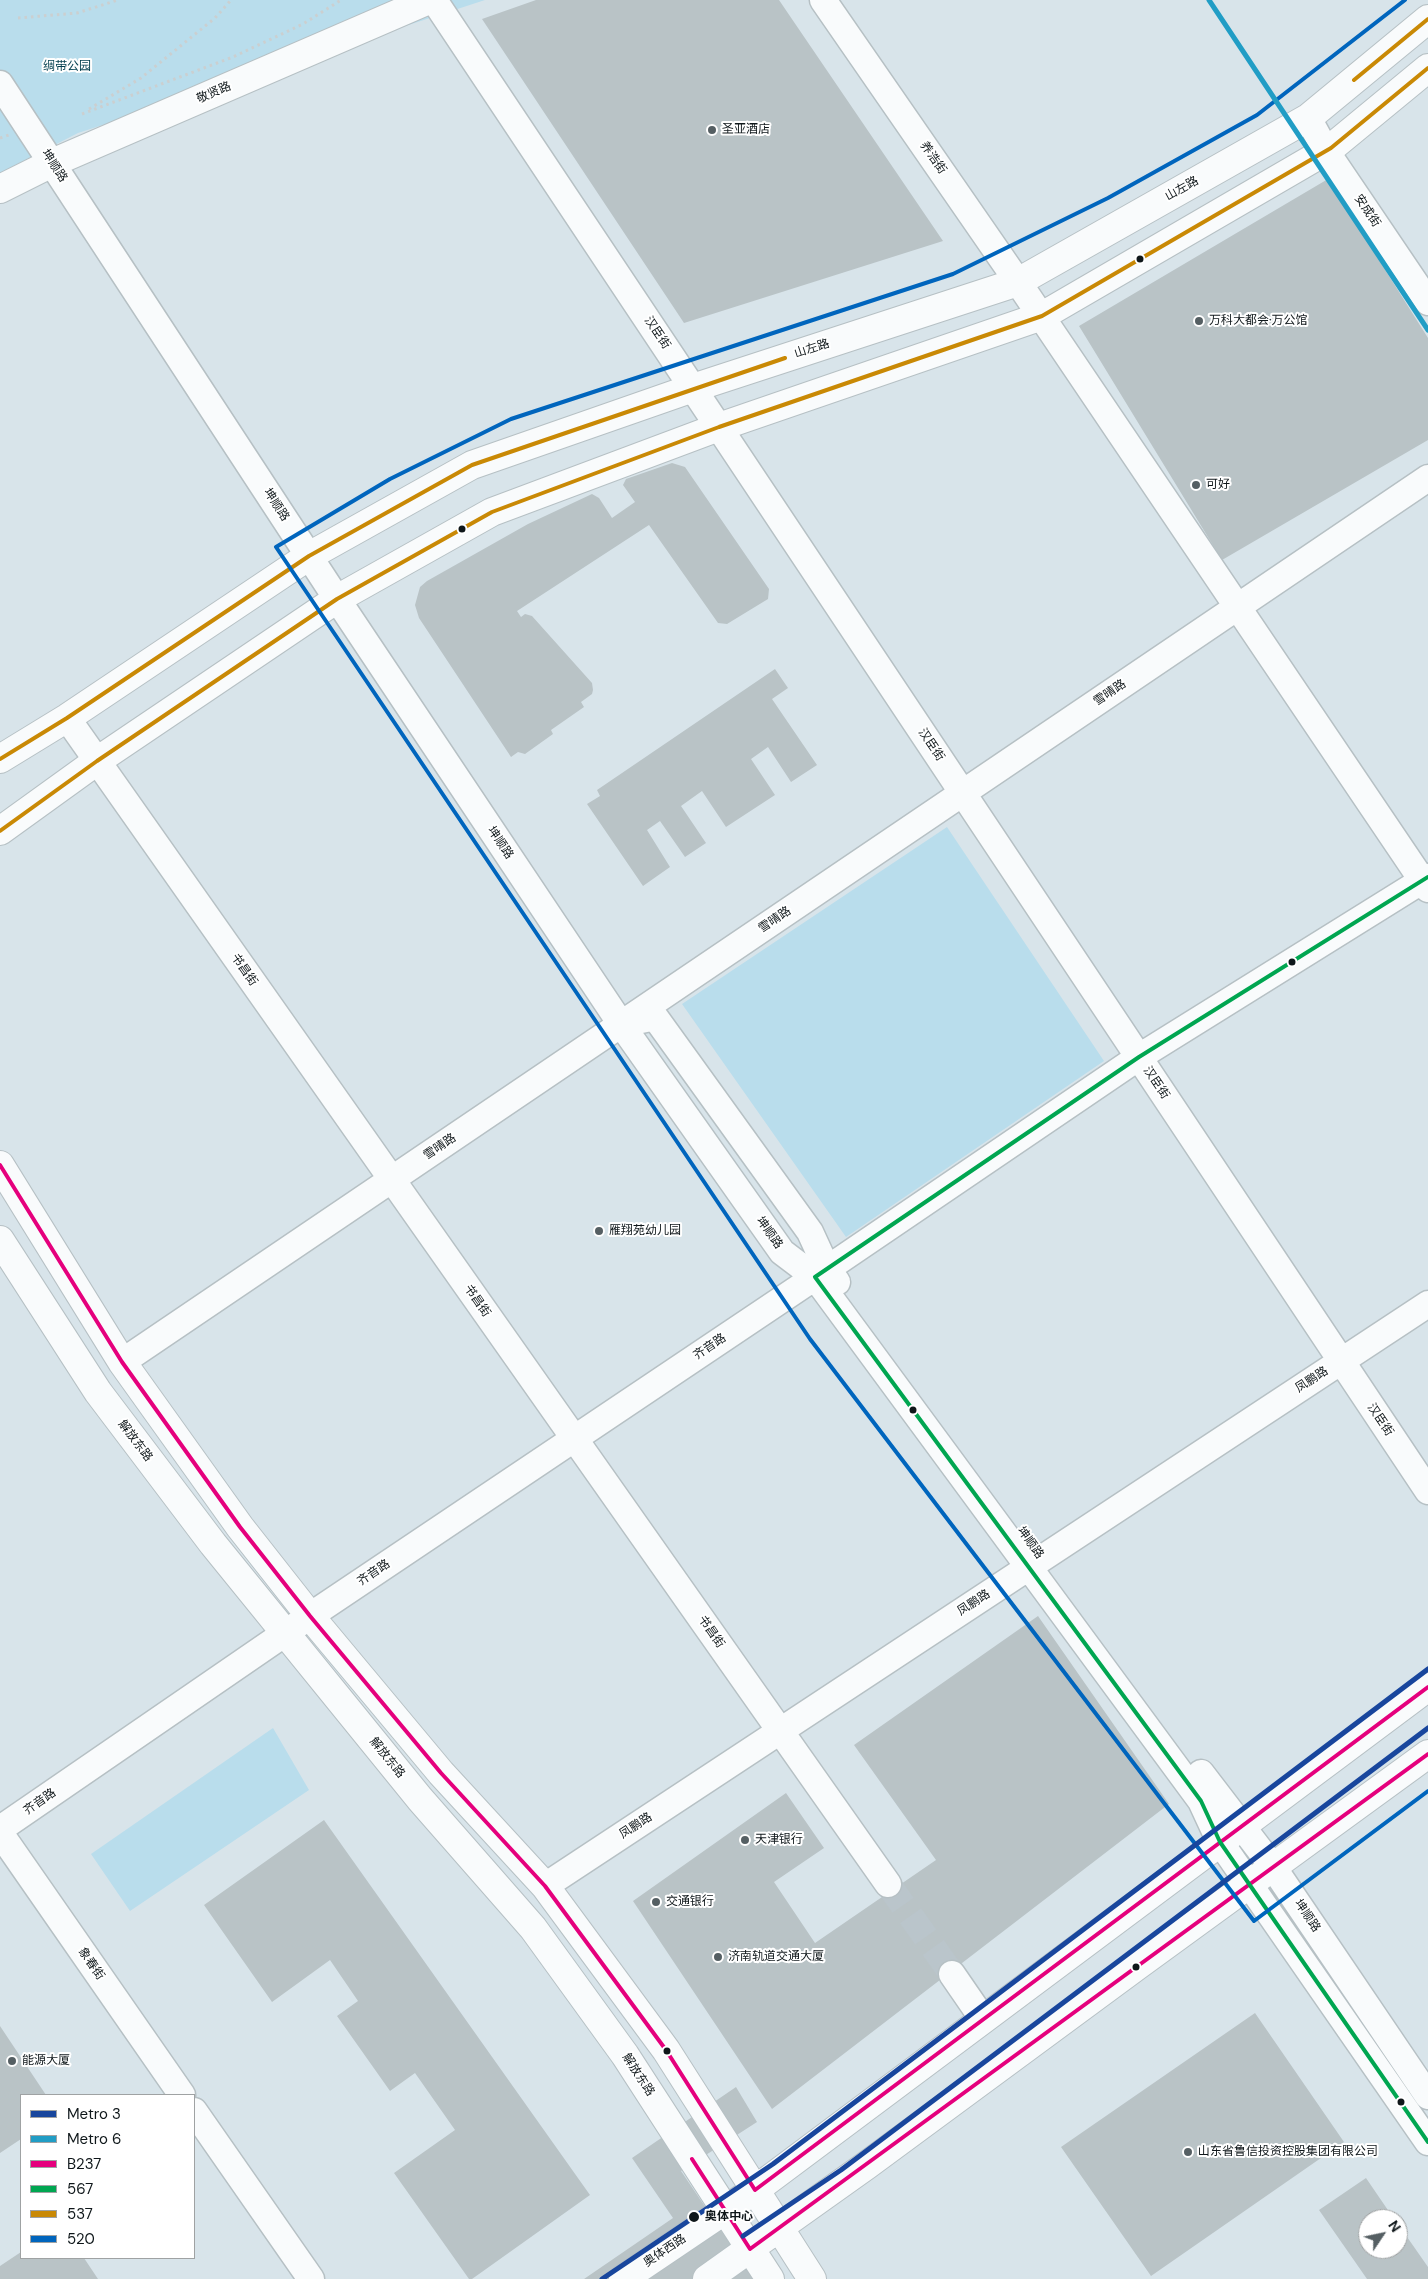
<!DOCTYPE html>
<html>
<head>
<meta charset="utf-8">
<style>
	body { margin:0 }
	#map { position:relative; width:1428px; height:2279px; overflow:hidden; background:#d8e4ea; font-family:"DM Sans",sans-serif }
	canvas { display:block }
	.legend { position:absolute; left:20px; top:2094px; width:175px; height:165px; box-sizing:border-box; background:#fff; border:1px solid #9fa2a3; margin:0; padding:6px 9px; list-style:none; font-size:15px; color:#0f171a }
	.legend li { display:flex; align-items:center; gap:10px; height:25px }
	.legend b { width:25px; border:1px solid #9fa2a3 }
	.north { position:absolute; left:1358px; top:2209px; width:50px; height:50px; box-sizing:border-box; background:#fff; border:1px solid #9fa2a3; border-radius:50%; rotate:56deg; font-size:14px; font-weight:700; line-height:20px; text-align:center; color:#0f171a }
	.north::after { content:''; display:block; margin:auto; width:18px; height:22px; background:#555f63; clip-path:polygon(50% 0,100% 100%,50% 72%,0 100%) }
</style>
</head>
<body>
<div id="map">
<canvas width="1428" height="2279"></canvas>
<ul class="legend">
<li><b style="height:6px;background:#18469d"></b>Metro 3</li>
<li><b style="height:6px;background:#219dc5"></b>Metro 6</li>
<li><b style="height:6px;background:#e5007d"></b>B237</li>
<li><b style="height:6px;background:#00a651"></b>567</li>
<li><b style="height:6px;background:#c98905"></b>537</li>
<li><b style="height:6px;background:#0065bd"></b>520</li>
</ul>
<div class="north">N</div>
</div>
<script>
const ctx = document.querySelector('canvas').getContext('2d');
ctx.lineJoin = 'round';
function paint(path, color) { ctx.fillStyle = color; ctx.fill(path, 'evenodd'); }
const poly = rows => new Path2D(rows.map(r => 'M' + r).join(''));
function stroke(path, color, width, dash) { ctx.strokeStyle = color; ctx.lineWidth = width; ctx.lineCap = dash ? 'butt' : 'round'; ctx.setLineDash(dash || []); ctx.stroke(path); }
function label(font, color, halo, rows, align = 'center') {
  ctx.font = font + ' "DM Sans","Noto Sans SC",sans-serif'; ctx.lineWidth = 4; ctx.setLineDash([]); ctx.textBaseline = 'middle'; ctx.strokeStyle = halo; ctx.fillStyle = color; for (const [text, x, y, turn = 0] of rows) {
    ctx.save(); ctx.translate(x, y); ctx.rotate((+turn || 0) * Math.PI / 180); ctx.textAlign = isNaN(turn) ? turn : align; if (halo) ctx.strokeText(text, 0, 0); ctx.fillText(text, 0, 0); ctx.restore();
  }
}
paint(poly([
	[0,0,485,0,78,133,0,173],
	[947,827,1104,1061,846,1237,682,1004],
	[273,1728,309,1790,130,1911,91,1854]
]), '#b9ddec');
paint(poly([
	[536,0,779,0,943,241,684,323,482,19],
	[1328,179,1428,338,1428,440,1222,560,1079,326],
	[672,463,685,467,769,589,768,599,727,624,718,623,649,525,517,611,521,617,525,614,532,616,592,683,593,690,592,694,581,702,584,707,551,730,553,734,525,754,518,752,511,757,419,618,415,605,420,587,427,581,528,524,592,494,599,498,612,518,635,502,623,485,626,479],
	[775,669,788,688,772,699,817,765,791,782,768,747,751,759,775,795,726,827,702,791,681,806,706,843,685,857,660,821,647,830,670,867,643,886,587,804,600,796,597,790],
	[1038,1616,1169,1804,772,2109,633,1901,786,1793,824,1848,774,1882,815,1943,936,1860,854,1745],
	[324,1820,590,2195,472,2279,469,2279,394,2173,455,2130,415,2073,390,2091,337,2016,358,2001,330,1960,272,2002,204,1905],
	[1255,2013,1344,2142,1151,2276,1061,2147],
	[0,2026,46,2095,21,2095,21,2139,0,2153],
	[736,2087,757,2122,681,2171,754,2279,584,2279,673,2218,632,2158],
	[1366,2178,1394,2219,1368,2219,1368,2249,1398,2249,1398,2224,1428,2267,1428,2279,1367,2279,1319,2210],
	[21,2252,21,2258,84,2258,98,2279,0,2279,0,2266]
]), '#b9c3c6');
stroke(poly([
	[888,1884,952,1974]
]), '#bac5cb', 26, [26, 13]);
const minor = poly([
	[434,0,1428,1491],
	[823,0,1018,282,1428,889],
	[0,84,337,599,621,1024,782,1252,815,1277,1201,1801,1220,1842,1428,2142],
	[1308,118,1326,151,1428,302],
	[67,718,888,1884],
	[627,1023,655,1017,810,1232,827,1269,837,1282],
	[122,1362,1428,478],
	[1201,1773,1273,1867,1428,2096],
	[0,1829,310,1616,827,1269,1139,1057,1428,877],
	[0,1833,182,2095],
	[545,1886,1428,1304],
	[952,1974,983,2019],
	[194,2111,311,2279]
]);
const major = poly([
	[0,189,52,163,429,0],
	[0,759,67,718,309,556,472,465,693,388,1018,282,1308,118,1428,19],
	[0,831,97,761,337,599,492,512,719,427,1042,316,1331,148,1428,68],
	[0,1165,122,1362,240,1527,310,1616,441,1773,545,1886,666,2050,812,2279],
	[0,1240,98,1392,213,1544,420,1799,533,1928,625,2055,770,2279],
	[623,2279,755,2190,1428,1687],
	[707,2279,867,2165,1137,1966,1428,1754]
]);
stroke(minor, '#b6c0c4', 29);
stroke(major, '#b6c0c4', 30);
stroke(poly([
	[18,18,77,13,118,0],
	[89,109,141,78,215,18,231,0],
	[82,114,233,57,303,24,341,0],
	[0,138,9,135]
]), '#cbcfd0', 3, [2.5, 4]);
stroke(minor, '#f9fbfc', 26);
stroke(major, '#f9fbfc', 28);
stroke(poly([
	[0,1165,122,1362,240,1527,310,1616,441,1773,545,1886,666,2050,755,2190,1428,1687],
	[692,2159,750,2249,1428,1754]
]), '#e5007d', 4);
stroke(poly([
	[1428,877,1139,1057,815,1277,1201,1801,1220,1842,1428,2142]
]), '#00a651', 4);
stroke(poly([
	[1354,80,1428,19],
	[0,759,67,718,309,556,472,465,785,358],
	[0,831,97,761,337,599,492,512,719,427,1042,316,1331,148,1428,68]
]), '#c98905', 4);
stroke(poly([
	[1405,0,1257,115,1108,198,953,274,511,419,390,479,276,547,810,1339,1254,1921,1428,1791]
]), '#0065bd', 4);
stroke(poly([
	[743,2236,841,2170,1428,1728],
	[602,2279,773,2164,1428,1669]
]), '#18469d', 5);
stroke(poly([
	[1209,0,1428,330]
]), '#219dc5', 5);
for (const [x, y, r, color] of [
	[712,130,5,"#555f63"],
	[1140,259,4.5,"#0f171a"],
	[1199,321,5,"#555f63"],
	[1196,485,5,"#555f63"],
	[462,529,4.5,"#0f171a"],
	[1292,962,4.5,"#0f171a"],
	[599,1231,5,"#555f63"],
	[913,1410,4.5,"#0f171a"],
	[745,1840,5,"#555f63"],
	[656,1902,5,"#555f63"],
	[718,1957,5,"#555f63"],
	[1136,1967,4.5,"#0f171a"],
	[667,2051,4.5,"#0f171a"],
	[12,2061,5,"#555f63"],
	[1401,2102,4.5,"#0f171a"],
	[1188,2152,5,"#555f63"],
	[694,2217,6,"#0f171a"]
]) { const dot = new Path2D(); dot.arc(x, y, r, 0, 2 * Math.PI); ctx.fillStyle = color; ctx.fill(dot); stroke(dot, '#fff', 2); }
label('12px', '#013d4d', '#fff', [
	["绸带公园",67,67]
]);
label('12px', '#0f171a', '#fff', [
	["敬贤路",214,93,-23],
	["养浩街",933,158,55],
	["坤顺路",54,166,57],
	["山左路",1182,189,-29],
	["安成街",1367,211,56],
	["汉臣街",657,333,56],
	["山左路",812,349,-18],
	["坤顺路",276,505,57],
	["雪晴路",1110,693,-34],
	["汉臣街",931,745,56],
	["坤顺路",500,843,56],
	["雪晴路",775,920,-34],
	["书昌街",244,970,55],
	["汉臣街",1156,1083,56],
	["雪晴路",440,1147,-34],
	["坤顺路",769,1233,54],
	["书昌街",477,1301,55],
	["齐音路",710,1347,-34],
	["凤鹏路",1312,1380,-33],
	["汉臣街",1380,1420,56],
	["解放东路",135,1441,53],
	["坤顺路",1030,1543,54],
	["齐音路",374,1573,-34],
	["凤鹏路",974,1603,-33],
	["书昌街",711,1632,55],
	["解放东路",387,1758,51],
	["齐音路",40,1802,-35],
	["凤鹏路",636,1826,-33],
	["坤顺路",1307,1916,56],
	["象春街",91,1964,55],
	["解放东路",638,2075,57],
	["奥体西路",665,2251,-34]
]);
label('12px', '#0f171a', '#fff', [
	["圣亚酒店",722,130],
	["万科大都会·万公馆",1209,321],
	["可好",1206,485],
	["雁翔苑幼儿园",609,1231],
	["天津银行",755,1840],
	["交通银行",666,1902],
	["济南轨道交通大厦",728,1957],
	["能源大厦",22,2061],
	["山东省鲁信投资控股集团有限公司",1198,2152]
], 'left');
label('bold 12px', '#0f171a', '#fff', [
	["奥体中心",705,2217]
], 'left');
</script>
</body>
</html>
